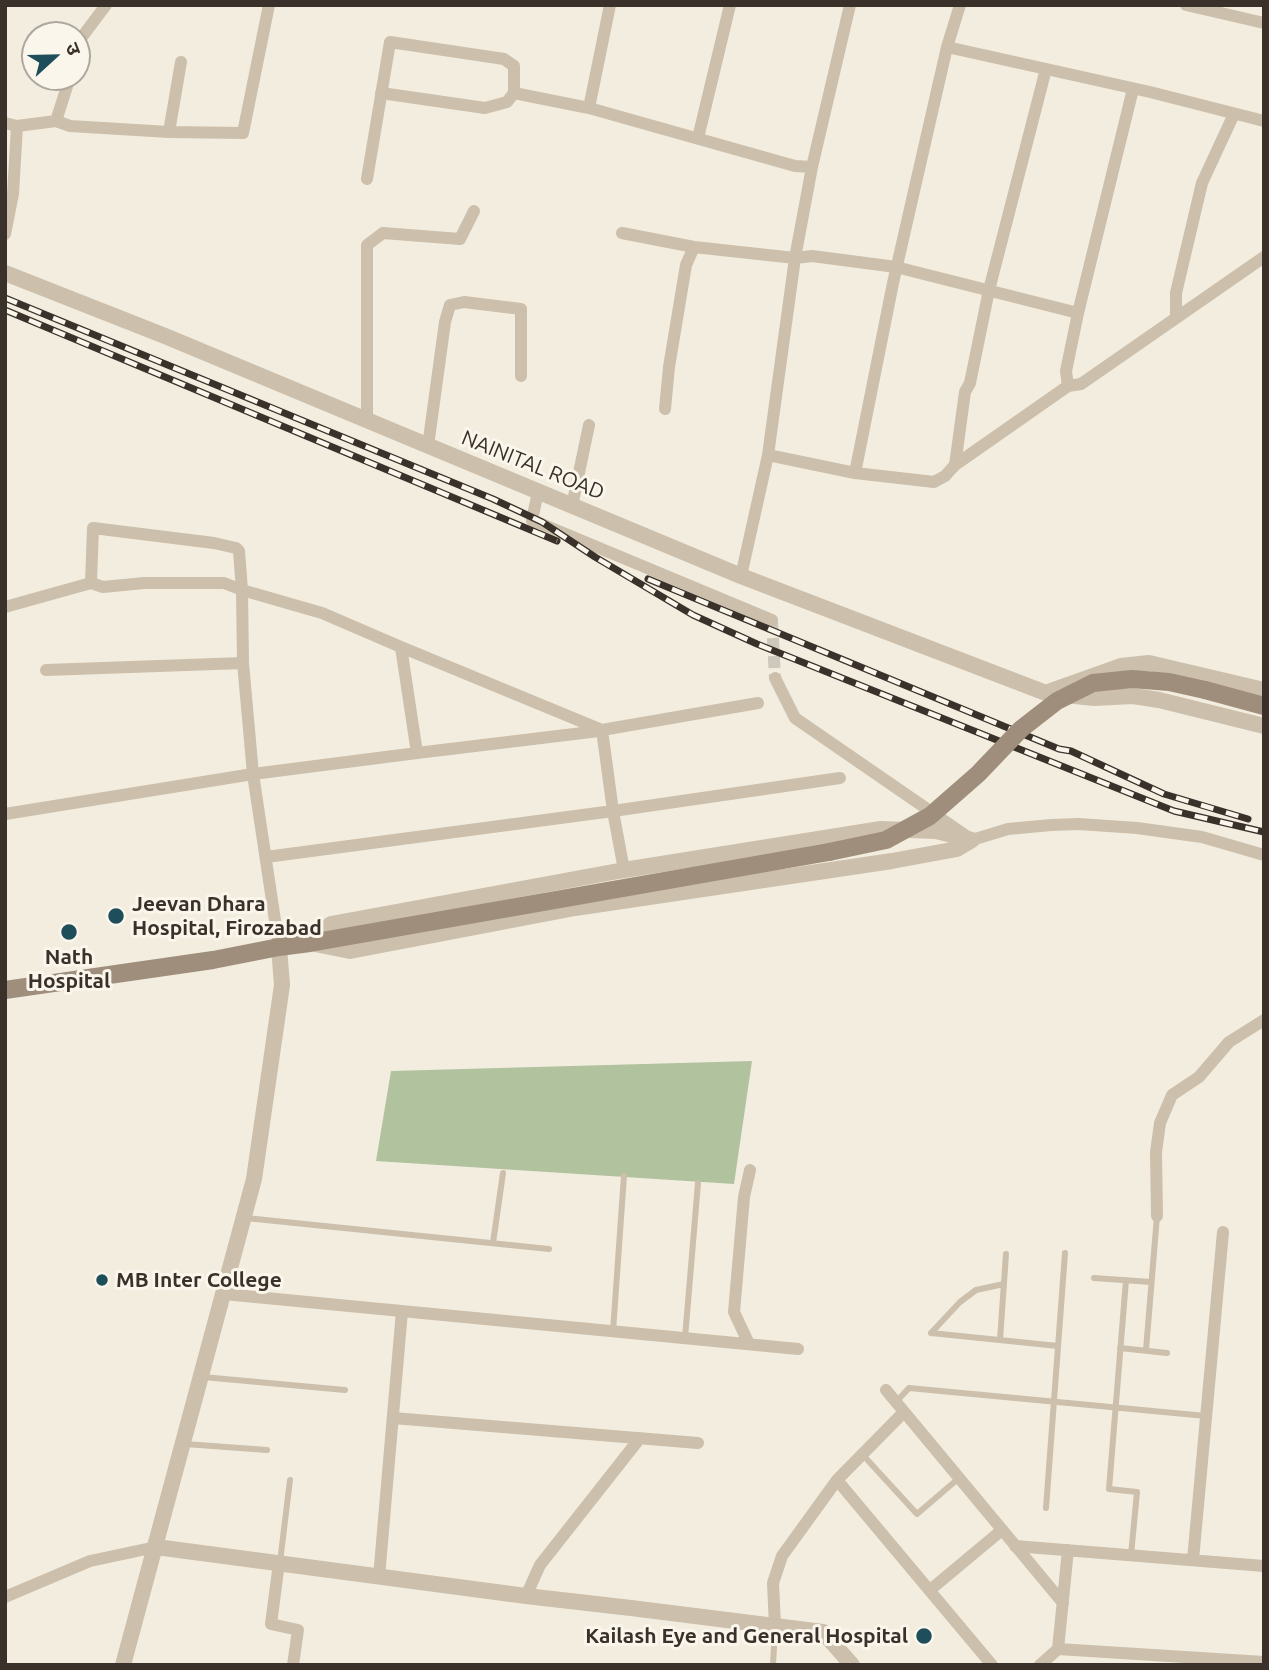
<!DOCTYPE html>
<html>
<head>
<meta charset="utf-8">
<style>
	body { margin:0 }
	#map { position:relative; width:1269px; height:1670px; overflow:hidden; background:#f3eddf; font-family:Ubuntu,"Noto Sans Devanagari",sans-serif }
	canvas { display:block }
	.frame { position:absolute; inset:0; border:7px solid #39312a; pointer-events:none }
	.north { position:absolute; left:21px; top:21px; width:70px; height:70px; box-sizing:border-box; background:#faf6ec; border:2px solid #ada79e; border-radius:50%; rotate:68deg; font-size:19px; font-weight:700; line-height:28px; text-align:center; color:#39312a }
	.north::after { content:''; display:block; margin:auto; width:24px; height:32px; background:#1f4e5b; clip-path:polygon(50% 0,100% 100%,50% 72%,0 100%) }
</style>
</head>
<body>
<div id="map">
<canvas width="1269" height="1670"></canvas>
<div class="frame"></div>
<div class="north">उ</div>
</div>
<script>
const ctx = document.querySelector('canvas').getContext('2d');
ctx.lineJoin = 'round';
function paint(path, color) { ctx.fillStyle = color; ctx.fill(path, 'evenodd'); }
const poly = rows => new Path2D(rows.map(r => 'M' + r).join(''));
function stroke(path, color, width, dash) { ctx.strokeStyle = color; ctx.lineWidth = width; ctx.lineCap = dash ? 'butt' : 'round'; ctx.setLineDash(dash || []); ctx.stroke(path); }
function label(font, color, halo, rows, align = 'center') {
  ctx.font = font + ' Ubuntu,sans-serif'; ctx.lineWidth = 6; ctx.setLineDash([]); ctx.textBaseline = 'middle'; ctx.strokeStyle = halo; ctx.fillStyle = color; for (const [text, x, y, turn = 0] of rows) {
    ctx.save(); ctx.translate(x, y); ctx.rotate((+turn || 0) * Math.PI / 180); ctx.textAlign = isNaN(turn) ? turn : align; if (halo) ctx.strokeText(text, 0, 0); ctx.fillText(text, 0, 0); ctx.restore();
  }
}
paint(poly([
	[752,1061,734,1184,376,1161,391,1071]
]), '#b1c29f');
stroke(poly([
	[772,620,775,678]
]), '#cec7bb', 12, [12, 6]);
stroke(poly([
	[246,1218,549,1249],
	[493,1243,503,1173],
	[1094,1278,1151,1282],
	[1126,1280,1109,1489,1137,1492,1131,1555],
	[613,1331,624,1176],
	[931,1333,1058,1346],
	[931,1333,960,1302,976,1290,1004,1284],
	[685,1338,698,1183],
	[1000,1340,1006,1254],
	[1120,1348,1167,1353],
	[1146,1350,1157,1216],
	[203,1377,345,1390],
	[896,1402,909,1388,1206,1416],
	[185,1444,267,1450],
	[862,1454,917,1514,959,1478],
	[1046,1508,1065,1253],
	[280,1562,290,1480],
	[773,1665,775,1628]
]), '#ccbfab', 6);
stroke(poly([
	[1186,5,1264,23],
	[947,47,960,5],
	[77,53,82,37,106,5],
	[514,93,589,108,795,166,812,167],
	[589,108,610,5],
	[56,121,70,77],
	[5,123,17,126,56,121,70,126,169,132,243,133,269,5],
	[169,132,181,62],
	[698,138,730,5],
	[367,179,390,42,504,59,514,66,514,93,507,102,485,108,381,93],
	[622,233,694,247,795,258,812,256,896,267,1078,313],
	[5,234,13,194,17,126],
	[1176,318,1176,293,1202,183,1234,114],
	[1068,386,1066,371,1078,313,1133,89],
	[665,409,669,367,686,265,694,247],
	[367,421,367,245,383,233,460,239,474,211],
	[428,446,445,322,450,305,464,302,521,309,521,376],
	[768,455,795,258,812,167,850,5],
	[955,465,965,392,970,383,989,290,1046,69],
	[855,473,934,482,945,476,955,465,1068,386,1081,384,1264,257],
	[538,492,532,520,772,620],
	[572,506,589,425],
	[741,576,768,455,855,473,893,283,947,47,1150,92,1264,121],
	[91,583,93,528,214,543,236,548,239,551,242,590,243,663,253,774,279,947],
	[5,607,91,583,103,587,144,583,224,583,242,590,322,613,401,647,417,753,253,774,5,814],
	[401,647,602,730],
	[46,670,243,663],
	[775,678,795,718,972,840,1008,829,1051,825,1079,824,1137,828,1202,837,1264,855],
	[417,753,599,731],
	[266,857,613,811,840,778],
	[624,870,613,811,602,730,758,703],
	[1157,1216,1156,1152,1160,1123,1172,1095,1199,1077,1229,1042,1264,1020],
	[224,1294,798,1349],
	[749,1344,734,1312,744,1197,750,1170],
	[886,1390,1063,1603],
	[393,1418,698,1443],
	[837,1480,992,1665],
	[1015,1546,1264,1566],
	[1193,1560,1223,1232],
	[279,1563,271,1624,298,1630,293,1665],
	[379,1577,402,1311],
	[930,1590,1002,1530],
	[526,1596,540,1565,640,1438],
	[5,1597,90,1561,156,1547],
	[775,1626,773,1583,782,1556,837,1480,904,1412],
	[1058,1649,1068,1550],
	[1040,1665,1058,1649,1264,1662]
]), '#ccbfab', 12);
stroke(poly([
	[5,273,165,336,741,576,1046,693,1094,698,1133,696,1159,700,1264,726],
	[1048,692,1121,666,1149,663,1264,690],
	[310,943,331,924,624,870,881,829,936,831,972,840],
	[315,944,350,951,575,908,892,861,957,849,972,840],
	[156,1547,526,1596,631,1608,823,1632,852,1665],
	[123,1665,254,1179,282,985,279,947]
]), '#ccbfab', 16);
stroke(poly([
	[1205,690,1264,706],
	[5,990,213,960,279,947,310,943,829,852]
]), '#9f8e7c', 18);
const rail = poly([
	[5,298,493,499,542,522,595,557,693,615,757,644,1174,811,1264,832],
	[5,310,557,541],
	[648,579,1059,749,1071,751,1164,794,1248,819]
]);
stroke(rail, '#39312a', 7);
stroke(rail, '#faf6ec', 4.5, [13]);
stroke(poly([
	[829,852,886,840,930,816,978,774,1021,729,1057,701,1093,683,1132,679,1169,682,1205,690]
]), '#9f8e7c', 18);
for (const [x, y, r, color] of [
	[116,916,9,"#1f4e5b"],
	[69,932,9,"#1f4e5b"],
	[102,1280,7,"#1f4e5b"],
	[924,1636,9,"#1f4e5b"]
]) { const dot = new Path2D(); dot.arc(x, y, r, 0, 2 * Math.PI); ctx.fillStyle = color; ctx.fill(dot); stroke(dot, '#faf6ec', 2.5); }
label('21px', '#39312a', '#faf6ec', [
	["NAINITAL ROAD",533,465,22]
]);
label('bold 21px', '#39312a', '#faf6ec', [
	["Jeevan Dhara",132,904],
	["Hospital, Firozabad",132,928],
	["Nath",69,957,"center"],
	["Hospital",69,981,"center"],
	["MB Inter College",116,1280],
	["Kailash Eye and General Hospital",908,1636,"right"]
], 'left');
</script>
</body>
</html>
